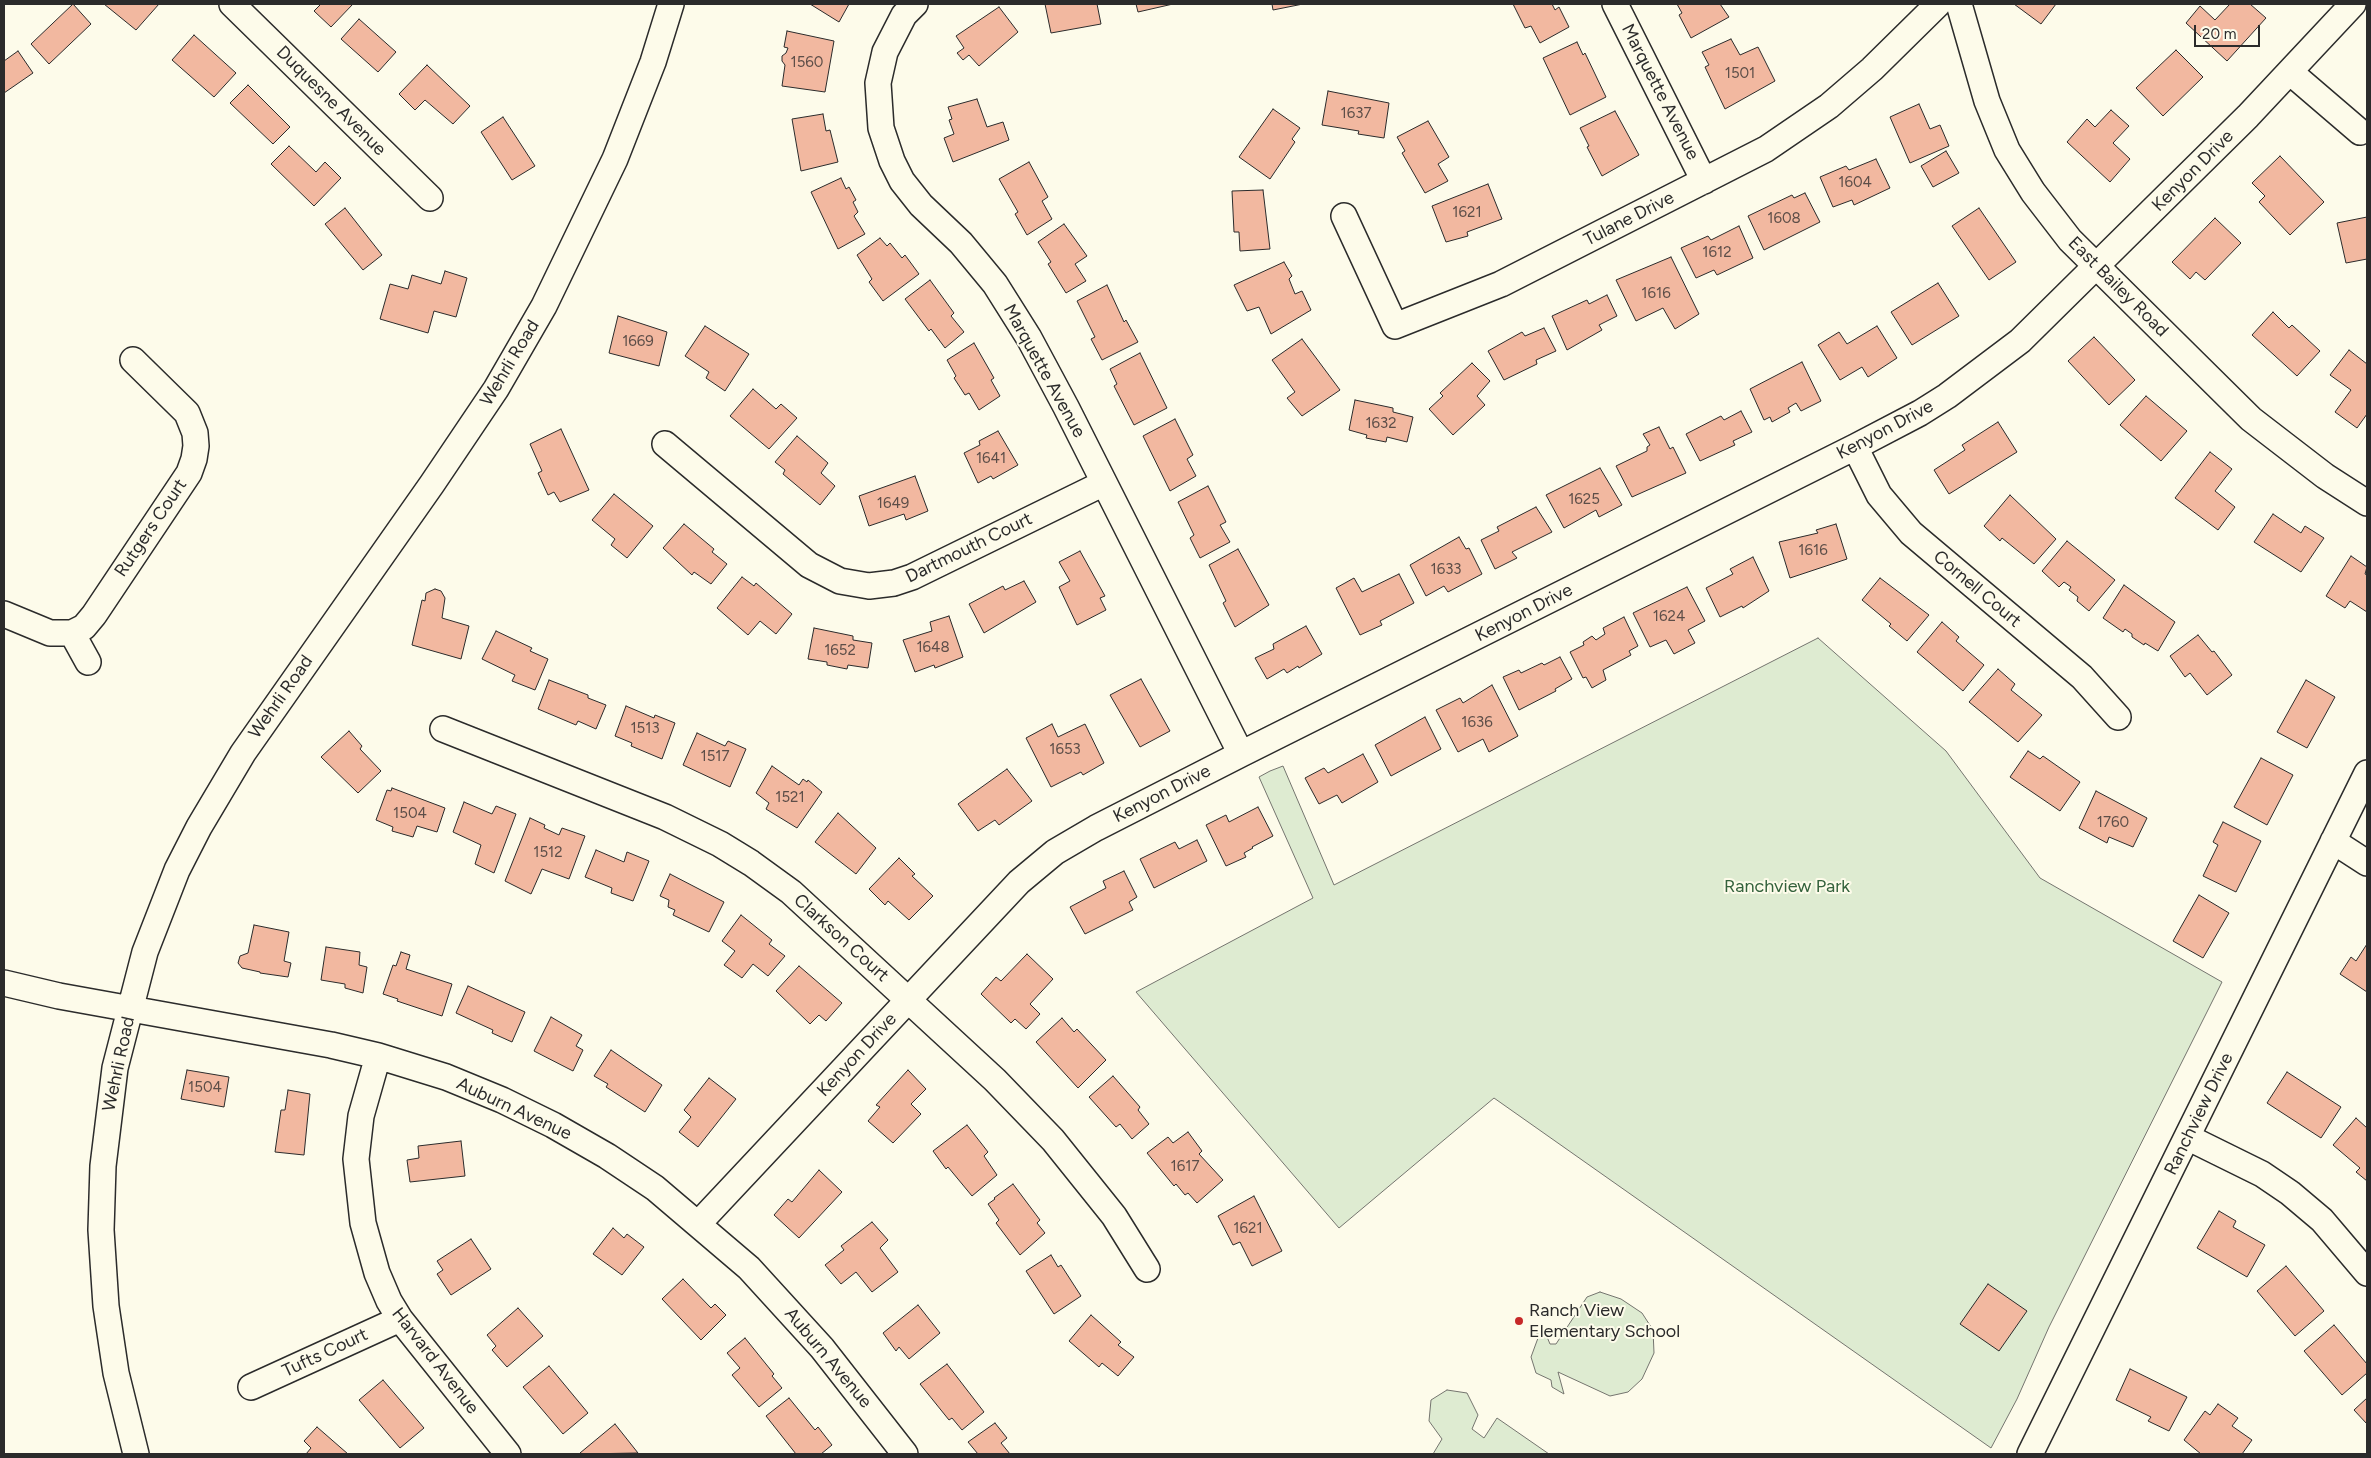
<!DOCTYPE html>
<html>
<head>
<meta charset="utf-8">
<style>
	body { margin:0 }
	#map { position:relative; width:2371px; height:1458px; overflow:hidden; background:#fdfbea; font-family:Figtree,sans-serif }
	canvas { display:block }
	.frame { position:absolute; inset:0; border:5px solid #2b2b2b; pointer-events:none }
	.scale { position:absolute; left:2194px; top:25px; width:66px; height:22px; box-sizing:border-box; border:2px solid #2b2b2b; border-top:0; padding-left:6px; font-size:15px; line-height:18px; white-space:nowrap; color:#2b2b2b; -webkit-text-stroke:4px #fdfbea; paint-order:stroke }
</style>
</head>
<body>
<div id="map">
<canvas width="2371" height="1458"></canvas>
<div class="frame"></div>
<div class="scale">20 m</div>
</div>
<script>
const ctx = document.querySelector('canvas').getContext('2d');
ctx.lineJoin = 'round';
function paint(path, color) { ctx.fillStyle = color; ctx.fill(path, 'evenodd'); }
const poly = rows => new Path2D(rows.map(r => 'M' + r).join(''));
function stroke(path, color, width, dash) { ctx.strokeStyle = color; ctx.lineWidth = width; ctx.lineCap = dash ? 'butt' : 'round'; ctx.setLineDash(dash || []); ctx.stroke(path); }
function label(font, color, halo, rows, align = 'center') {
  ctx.font = font + ' Figtree,sans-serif'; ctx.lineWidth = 4; ctx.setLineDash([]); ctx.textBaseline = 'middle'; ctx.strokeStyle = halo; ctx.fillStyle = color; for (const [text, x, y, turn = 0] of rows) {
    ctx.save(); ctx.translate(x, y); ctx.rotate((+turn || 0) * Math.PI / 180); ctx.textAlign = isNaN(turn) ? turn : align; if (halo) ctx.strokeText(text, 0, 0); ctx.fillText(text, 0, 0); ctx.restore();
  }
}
const green = poly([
	[1818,638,1946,751,2040,878,2222,982,2049,1327,2017,1399,1991,1448,1494,1098,1339,1228,1136,992,1313,898,1259,777,1270,771,1283,766,1334,885,1818,638],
	[1600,1292,1621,1299,1642,1313,1653,1330,1654,1353,1642,1379,1628,1392,1610,1396,1558,1372,1564,1394,1552,1387,1551,1380,1536,1373,1531,1357,1538,1338,1537,1333,1542,1325,1550,1344,1556,1344,1587,1297,1600,1292],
	[1447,1390,1467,1393,1478,1415,1472,1429,1484,1438,1497,1418,1549,1454,1433,1454,1442,1439,1429,1421,1431,1400,1447,1390]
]);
paint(green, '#deebd1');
stroke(green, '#74746e', 1);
const building = poly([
	[73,4,91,24,49,64,31,44,73,4],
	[104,4,159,4,136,30,104,4],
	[321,4,353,4,331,27,314,11,321,4],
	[810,4,849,4,839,22,810,4],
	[1045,4,1097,4,1101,24,1051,33,1045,4],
	[1136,4,1173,4,1138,12,1136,4],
	[1272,4,1303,4,1273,10,1272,4],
	[1513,4,1552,4,1555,10,1559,7,1569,27,1540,43,1531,26,1525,28,1513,4],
	[1677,4,1720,4,1729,17,1691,38,1679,15,1682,13,1677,4],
	[2014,4,2056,4,2041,24,2014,4],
	[2230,4,2250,4,2266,18,2227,61,2186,23,2200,6,2215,20,2230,4],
	[999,7,1018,32,979,66,969,55,963,60,957,53,964,48,956,36,999,7],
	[359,19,396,52,378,72,341,39,359,19],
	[787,31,834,41,825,92,782,86,785,65,782,61,782,56,786,53,788,48,784,47,787,31],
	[194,35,236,73,214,97,172,60,194,35],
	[1731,39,1740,55,1758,47,1775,81,1725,109,1705,67,1709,65,1702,52,1731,39],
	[1577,42,1583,55,1585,53,1606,97,1570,115,1543,58,1577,42],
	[2176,50,2203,77,2163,116,2136,88,2176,50],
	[18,51,33,73,4,93,4,61,18,51],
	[427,65,470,106,453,124,425,100,415,110,399,94,427,65],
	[248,85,290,127,273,144,230,103,248,85],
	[1328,91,1389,103,1384,138,1358,134,1359,131,1322,125,1328,91],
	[977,99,987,127,1003,122,1009,140,953,162,944,138,954,134,949,120,952,119,948,107,977,99],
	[1919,104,1930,129,1940,125,1949,146,1910,163,1890,117,1919,104],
	[1273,109,1300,128,1292,139,1295,142,1270,179,1239,157,1273,109],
	[2111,110,2129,126,2113,143,2130,159,2110,182,2067,142,2087,119,2095,127,2111,110],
	[1615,111,1639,155,1602,176,1587,147,1589,146,1580,128,1615,111],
	[823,114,826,131,830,130,838,162,801,171,792,119,823,114],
	[503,117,535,166,512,180,481,132,503,117],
	[1428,121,1449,157,1438,164,1448,181,1425,193,1402,153,1405,151,1397,137,1428,121],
	[289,146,316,172,325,162,341,178,314,206,271,164,289,146],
	[1946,151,1959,173,1933,187,1921,166,1946,151],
	[2280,156,2324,202,2290,235,2259,202,2265,196,2252,183,2280,156],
	[1876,159,1890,188,1854,205,1852,200,1833,207,1820,177,1846,166,1849,170,1876,159],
	[1029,162,1048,197,1042,201,1052,219,1027,235,1015,214,1018,212,999,179,1029,162],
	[841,178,846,189,849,187,856,200,853,202,858,212,854,216,865,234,838,249,811,192,841,178],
	[1488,184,1502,219,1467,232,1468,236,1446,242,1432,206,1488,184],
	[1263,190,1270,249,1240,251,1239,232,1234,232,1232,191,1263,190],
	[1805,193,1820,222,1764,250,1748,216,1792,195,1794,198,1805,193],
	[345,208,382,255,363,270,325,224,345,208],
	[1979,208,2016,262,1989,280,1952,226,1979,208],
	[2367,217,2367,259,2346,263,2337,223,2367,217],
	[2215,218,2241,243,2205,280,2196,272,2190,279,2172,262,2215,218],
	[1064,224,1087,256,1075,264,1086,281,1066,293,1048,264,1051,262,1038,242,1064,224],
	[1739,226,1753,258,1717,275,1714,270,1696,278,1681,248,1708,236,1711,240,1739,226],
	[880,238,887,246,890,243,902,258,905,255,919,274,883,301,869,282,872,279,857,255,880,238],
	[1671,257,1699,314,1675,329,1663,308,1636,321,1616,280,1671,257],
	[1284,262,1292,276,1289,279,1295,294,1302,291,1311,310,1271,334,1259,307,1247,311,1234,285,1284,262],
	[445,271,467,278,456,317,434,311,428,333,380,319,390,284,408,289,412,275,441,284,445,271],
	[930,280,954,313,951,316,964,332,945,348,931,329,929,331,905,299,930,280],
	[1938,283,1959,316,1912,345,1891,312,1938,283],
	[1107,285,1124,322,1126,320,1138,342,1102,360,1091,339,1095,337,1077,301,1107,285],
	[1607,295,1617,316,1599,325,1602,330,1567,350,1552,316,1587,300,1589,304,1607,295],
	[2273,312,2289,328,2292,325,2320,351,2297,376,2252,335,2273,312],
	[618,316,667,332,659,366,609,353,618,316],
	[705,326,749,354,725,391,706,378,709,372,685,356,705,326],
	[1877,326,1897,358,1868,377,1862,367,1840,380,1818,345,1839,332,1847,344,1877,326],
	[1544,328,1556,351,1536,360,1537,364,1504,380,1488,351,1522,332,1525,336,1544,328],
	[2094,337,2135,380,2109,405,2068,361,2094,337],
	[1302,339,1340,390,1302,416,1287,398,1295,392,1272,360,1302,339],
	[974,343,994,378,991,380,1000,396,979,410,969,393,965,395,954,378,956,376,947,360,974,343],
	[2349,350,2367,364,2367,414,2357,428,2335,412,2351,390,2330,375,2349,350],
	[1140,353,1167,408,1134,425,1114,386,1117,384,1110,369,1140,353],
	[1802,362,1821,401,1801,411,1796,403,1788,408,1790,412,1772,422,1770,417,1764,420,1750,389,1802,362],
	[1472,363,1490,381,1477,396,1485,405,1453,435,1429,409,1443,396,1440,393,1472,363],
	[753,389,776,409,781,404,797,418,769,449,730,416,753,389],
	[2146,396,2187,431,2161,461,2120,425,2146,396],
	[1355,400,1393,408,1393,412,1413,417,1407,442,1387,437,1386,442,1366,438,1367,435,1349,430,1355,400],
	[1741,411,1752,432,1733,441,1735,445,1700,461,1686,434,1721,416,1724,420,1741,411],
	[1175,419,1193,455,1187,459,1196,476,1170,491,1143,436,1175,419],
	[1998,422,2017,452,1949,494,1934,470,1965,450,1962,445,1998,422],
	[1659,427,1670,449,1673,447,1686,473,1632,497,1616,466,1647,451,1647,447,1650,445,1643,434,1659,427],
	[561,429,589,490,560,502,554,492,548,495,538,473,542,471,530,444,561,429],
	[998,431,1018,465,993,479,991,476,978,483,964,453,980,445,979,441,998,431],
	[797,436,828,463,821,473,835,486,820,505,783,474,785,470,775,462,797,436],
	[2210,452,2232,469,2215,491,2235,507,2218,530,2175,498,2210,452],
	[1600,468,1622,505,1599,517,1596,510,1564,528,1546,495,1600,468],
	[915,476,928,511,906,520,904,514,869,526,859,496,915,476],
	[1208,486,1226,522,1220,525,1230,542,1200,558,1190,538,1194,535,1178,502,1208,486],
	[614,494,653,526,627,558,611,545,615,539,592,520,614,494],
	[2010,495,2056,539,2034,564,2002,538,2000,541,1984,526,2010,495],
	[1536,507,1552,532,1512,552,1517,558,1495,569,1481,540,1499,531,1497,527,1536,507],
	[2273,514,2301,533,2305,526,2324,538,2301,572,2254,542,2273,514],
	[684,524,714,549,712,552,727,564,711,584,694,572,692,575,663,548,684,524],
	[1836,524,1847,559,1790,578,1779,542,1818,533,1816,530,1836,524],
	[1459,537,1466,549,1469,548,1482,574,1448,592,1444,586,1426,596,1410,565,1459,537],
	[2067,541,2115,580,2089,611,2077,601,2078,597,2069,590,2071,587,2064,582,2059,587,2042,571,2067,541],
	[1238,549,1269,605,1235,627,1223,603,1226,601,1209,565,1238,549],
	[1080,551,1105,596,1100,598,1106,610,1077,625,1059,587,1070,581,1059,562,1080,551],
	[2351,556,2367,567,2365,574,2367,575,2367,612,2350,601,2345,608,2326,596,2351,556],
	[1753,557,1769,591,1743,608,1742,606,1720,617,1706,588,1733,574,1730,569,1753,557],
	[1399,574,1414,603,1380,621,1382,625,1360,635,1336,588,1354,578,1362,592,1399,574],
	[742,577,754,586,756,583,792,614,776,634,760,621,748,635,717,608,742,577],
	[1880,578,1929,615,1907,641,1889,626,1891,624,1862,600,1880,578],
	[1024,581,1036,602,984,633,969,604,1003,586,1005,590,1024,581],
	[2124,585,2175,622,2158,651,2145,643,2144,645,2132,637,2132,634,2125,629,2123,632,2103,618,2124,585],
	[1687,587,1705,621,1688,630,1695,643,1674,654,1666,640,1650,647,1633,613,1687,587],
	[435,589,441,591,445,598,442,618,469,626,461,659,412,645,422,600,425,601,426,593,435,589],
	[949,616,963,657,935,668,934,665,915,672,903,640,932,631,930,622,949,616],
	[1624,617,1638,646,1629,651,1631,655,1603,670,1606,680,1592,688,1586,677,1583,678,1570,652,1584,645,1583,642,1592,636,1596,640,1605,634,1603,628,1624,617],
	[1942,622,1959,637,1956,641,1984,665,1963,691,1917,652,1942,622],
	[1306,626,1322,654,1299,668,1298,666,1287,673,1284,669,1267,679,1255,658,1274,649,1273,644,1306,626],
	[814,628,853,636,853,640,872,643,868,668,848,665,847,669,827,665,827,662,808,659,814,628],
	[496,631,532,648,530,651,548,659,535,690,512,681,515,675,482,659,496,631],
	[2198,635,2212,652,2214,651,2232,675,2207,695,2190,673,2185,677,2170,656,2198,635],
	[1560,657,1572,679,1555,689,1556,691,1519,710,1503,677,1519,670,1521,673,1542,663,1544,665,1560,657],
	[1998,669,2015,684,2011,690,2042,715,2018,742,1969,702,1998,669],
	[1141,679,1170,731,1140,747,1110,695,1141,679],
	[549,680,588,695,588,698,606,705,596,729,578,721,576,725,538,709,549,680],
	[2306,680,2335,697,2307,748,2277,732,2306,680],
	[1492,685,1518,736,1489,752,1483,739,1458,752,1436,710,1460,698,1463,703,1492,685],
	[626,706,654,718,655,715,675,723,662,759,631,746,632,743,615,736,626,706],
	[1425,717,1441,749,1391,776,1375,745,1425,717],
	[1052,724,1058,737,1085,724,1104,763,1083,775,1081,772,1051,787,1026,738,1052,724],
	[349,731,362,746,360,749,381,771,358,793,321,757,349,731],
	[697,733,725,746,728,741,746,749,730,787,683,765,697,733],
	[2028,751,2040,759,2043,756,2080,782,2060,811,2010,777,2028,751],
	[1363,754,1378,782,1342,803,1337,795,1319,804,1305,778,1324,768,1328,773,1363,754],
	[2261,758,2293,775,2267,825,2234,807,2261,758],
	[772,766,799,785,803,779,807,782,808,780,822,792,797,828,766,809,769,803,756,793,772,766],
	[1007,769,1032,801,999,825,995,820,978,831,958,804,1007,769],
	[392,788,445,808,437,832,417,826,413,837,392,831,393,827,376,820,387,790,391,791,392,788],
	[2096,791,2147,818,2133,847,2109,837,2107,843,2079,828,2096,791],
	[464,802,492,814,496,806,516,814,494,873,475,864,481,845,453,832,464,802],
	[1258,807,1273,836,1252,847,1253,848,1244,853,1246,857,1226,866,1206,825,1226,815,1229,822,1258,807],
	[838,813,876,848,856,874,815,842,838,813],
	[530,818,545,825,544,828,559,835,562,828,585,836,569,879,542,869,531,894,505,881,530,818],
	[2223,822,2261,841,2236,892,2203,876,2218,845,2213,842,2223,822],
	[1197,840,1207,861,1154,888,1140,859,1175,842,1179,849,1197,840],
	[596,850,624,862,627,852,649,861,633,901,611,893,612,888,585,877,596,850],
	[899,858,915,874,912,876,933,896,909,920,888,901,885,905,869,889,899,858],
	[1124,871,1137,897,1129,902,1133,910,1085,934,1070,907,1106,888,1103,881,1124,871],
	[670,874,724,902,709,932,673,915,675,910,668,907,669,900,660,896,670,874],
	[2199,895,2229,913,2203,958,2173,941,2199,895],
	[741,915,772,940,769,944,785,956,768,976,753,964,742,978,724,965,735,951,722,941,741,915],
	[254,925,289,932,284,961,291,963,288,977,260,973,260,972,242,968,238,963,240,956,248,953,254,925],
	[2367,944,2367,992,2340,974,2351,957,2356,961,2367,944],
	[326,947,360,952,359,965,367,967,363,993,345,988,345,984,321,980,326,947],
	[401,952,410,955,406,969,452,984,442,1016,397,1001,398,999,383,994,393,965,396,966,401,952],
	[1027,954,1053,979,1030,1004,1040,1014,1026,1029,1015,1019,1011,1023,981,994,996,977,1001,981,1027,954],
	[799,966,842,1003,826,1021,819,1015,810,1024,776,991,799,966],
	[468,986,525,1012,512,1042,492,1033,493,1030,456,1013,468,986],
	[551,1017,582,1035,576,1046,583,1050,573,1071,534,1051,551,1017],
	[1062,1018,1074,1032,1077,1029,1106,1060,1078,1088,1036,1042,1062,1018],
	[611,1050,662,1085,645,1112,606,1087,608,1084,594,1076,611,1050],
	[187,1070,229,1077,224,1107,181,1099,187,1070],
	[908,1070,926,1089,911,1104,921,1114,893,1143,868,1121,880,1107,876,1105,908,1070],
	[2287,1072,2341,1107,2321,1138,2267,1103,2287,1072],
	[1113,1076,1140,1107,1138,1110,1149,1124,1132,1139,1120,1124,1116,1127,1089,1097,1113,1076],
	[709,1078,736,1099,698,1147,679,1132,691,1117,684,1110,709,1078],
	[288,1090,310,1094,304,1155,275,1152,281,1110,285,1110,288,1090],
	[2356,1118,2367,1128,2367,1181,2356,1172,2360,1168,2333,1145,2356,1118],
	[967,1125,988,1152,984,1156,997,1175,972,1196,948,1167,946,1169,933,1151,967,1125],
	[1188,1132,1202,1151,1199,1154,1223,1180,1197,1203,1188,1193,1185,1195,1176,1184,1174,1186,1147,1153,1168,1137,1173,1143,1188,1132],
	[461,1141,465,1176,410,1182,407,1160,419,1158,418,1146,461,1141],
	[819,1170,842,1192,799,1238,774,1215,788,1199,792,1202,819,1170],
	[1013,1184,1040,1220,1037,1223,1045,1233,1020,1255,996,1223,999,1220,988,1204,995,1199,994,1198,1013,1184],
	[1254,1196,1282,1251,1252,1266,1240,1242,1233,1245,1218,1216,1254,1196],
	[2219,1211,2236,1221,2233,1227,2265,1245,2247,1277,2197,1248,2219,1211],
	[872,1222,888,1240,880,1248,898,1272,872,1292,856,1272,841,1284,825,1265,844,1250,841,1246,872,1222],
	[613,1228,624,1238,627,1234,644,1247,622,1275,593,1254,613,1228],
	[471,1239,491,1269,451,1295,437,1274,443,1270,437,1261,471,1239],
	[1051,1255,1058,1267,1061,1265,1081,1296,1054,1314,1026,1271,1051,1255],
	[2286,1266,2324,1311,2295,1336,2257,1291,2286,1266],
	[683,1279,711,1308,715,1304,726,1315,701,1340,662,1299,683,1279],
	[1988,1284,2027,1311,1999,1351,1960,1324,1988,1284],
	[918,1305,940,1333,909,1359,899,1347,896,1351,883,1333,918,1305],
	[518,1308,543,1336,507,1367,492,1350,496,1346,487,1335,518,1308],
	[1091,1315,1121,1342,1118,1345,1134,1357,1118,1376,1102,1363,1099,1367,1069,1341,1091,1315],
	[2334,1325,2367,1364,2367,1373,2342,1395,2304,1351,2334,1325],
	[745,1338,774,1374,772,1376,782,1388,759,1407,732,1375,740,1368,727,1353,745,1338],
	[947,1364,984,1412,962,1430,952,1418,949,1420,920,1384,947,1364],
	[549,1366,588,1413,563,1434,523,1387,549,1366],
	[2130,1369,2187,1397,2169,1431,2148,1421,2151,1417,2116,1400,2130,1369],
	[383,1380,424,1428,400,1448,359,1400,383,1380],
	[789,1398,815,1430,818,1427,832,1445,821,1454,796,1454,766,1416,789,1398],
	[2367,1398,2367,1424,2354,1410,2367,1398],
	[2218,1404,2238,1418,2232,1426,2252,1440,2242,1454,2201,1454,2184,1440,2205,1411,2210,1415,2218,1404],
	[995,1423,1007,1438,1001,1443,1010,1454,978,1454,968,1442,995,1423],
	[615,1424,638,1453,582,1454,580,1453,615,1424],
	[317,1427,348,1454,306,1454,311,1448,304,1441,317,1427]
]);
paint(building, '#f2b8a0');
stroke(building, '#2b2b2b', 1);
const minor = poly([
	[232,4,430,198],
	[915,4,904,15,885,52,878,83,881,128,892,161,902,181,921,205,961,243,995,284,1029,338,1066,407,1241,754],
	[1615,4,1704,181],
	[1959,4,1987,101,2007,150,2033,192,2070,240,2251,419,2325,476,2367,503],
	[2290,72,2360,132],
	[1344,216,1395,326,1501,284,1766,149,1829,106,1872,69,1938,4],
	[665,444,809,565,840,581,869,586,894,583,912,577,1104,483],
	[1855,447,1879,495,1911,533,2082,677,2118,717],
	[4,614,50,633,72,633,84,627,94,615,189,473,194,459,196,446,195,433,187,413,133,360],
	[72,633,88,662],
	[443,729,665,817,720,844,751,863,791,892,995,1080,1053,1140,1114,1216,1147,1269],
	[2333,841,2367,863],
	[4,983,59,996,331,1045,378,1056,446,1077,502,1100,553,1125,607,1156,655,1188,749,1268,822,1348,905,1454],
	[378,1056,361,1116,356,1159,363,1223,377,1273,389,1301,400,1319,508,1454],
	[2187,1137,2262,1174,2290,1193,2322,1220,2367,1273],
	[699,1223,1019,882,1055,852,1096,828,1241,754,1855,447,1920,413,1947,396,2020,341,2248,116,2353,4],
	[251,1387,400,1319],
	[136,1454,116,1373,106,1306,101,1230,103,1166,115,1068,145,952,177,870,199,827,243,753,432,484,496,389,544,306,615,159,653,62,671,4],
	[2030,1454,2367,773]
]);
stroke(minor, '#2b2b2b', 28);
stroke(minor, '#fdfbea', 25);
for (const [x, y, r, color] of [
	[1519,1321,5,"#c62828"]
]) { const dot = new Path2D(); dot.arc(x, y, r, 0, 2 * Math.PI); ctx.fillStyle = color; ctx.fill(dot); stroke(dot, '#fdfbea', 2); }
label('15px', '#5d4e48', null, [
	["1560",807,63],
	["1501",1740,74],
	["1637",1356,114],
	["1604",1855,183],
	["1621",1467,213],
	["1608",1784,219],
	["1612",1717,253],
	["1616",1656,294],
	["1669",638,342],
	["1632",1381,424],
	["1641",991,459],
	["1625",1584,500],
	["1649",893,504],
	["1616",1813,551],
	["1633",1446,570],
	["1624",1669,617],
	["1648",933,648],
	["1652",840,651],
	["1636",1477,723],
	["1513",645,729],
	["1653",1065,750],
	["1517",715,757],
	["1521",790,798],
	["1504",410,814],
	["1760",2113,823],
	["1512",548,853],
	["1504",205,1088],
	["1617",1185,1167],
	["1621",1248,1229]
]);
label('18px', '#2b2b2b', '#fdfbea', [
	["Marquette Avenue",1660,92,63],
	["Duquesne Avenue",331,101,45],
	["Kenyon Drive",2193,171,-45],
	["Tulane Drive",1629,219,-27],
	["East Bailey Road",2118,287,45],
	["Wehrli Road",510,363,-59],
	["Marquette Avenue",1044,371,61],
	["Kenyon Drive",1885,430,-28],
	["Rutgers Court",151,528,-56],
	["Dartmouth Court",969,548,-26],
	["Cornell Court",1977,589,40],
	["Kenyon Drive",1524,613,-27],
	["Wehrli Road",281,697,-55],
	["Kenyon Drive",1162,794,-27],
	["Clarkson Court",841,938,42],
	["Kenyon Drive",857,1055,-47],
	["Wehrli Road",119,1064,-78],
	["Auburn Avenue",514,1109,25],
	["Ranchview Drive",2199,1114,-64],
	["Tufts Court",325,1353,-25],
	["Auburn Avenue",828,1358,50],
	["Harvard Avenue",435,1361,52]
]);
label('18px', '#34623c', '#fdfbea', [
	["Ranchview Park",1787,887]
]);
label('18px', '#2b2b2b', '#fdfbea', [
	["Ranch View",1529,1311],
	["Elementary School",1529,1332]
], 'left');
</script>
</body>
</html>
